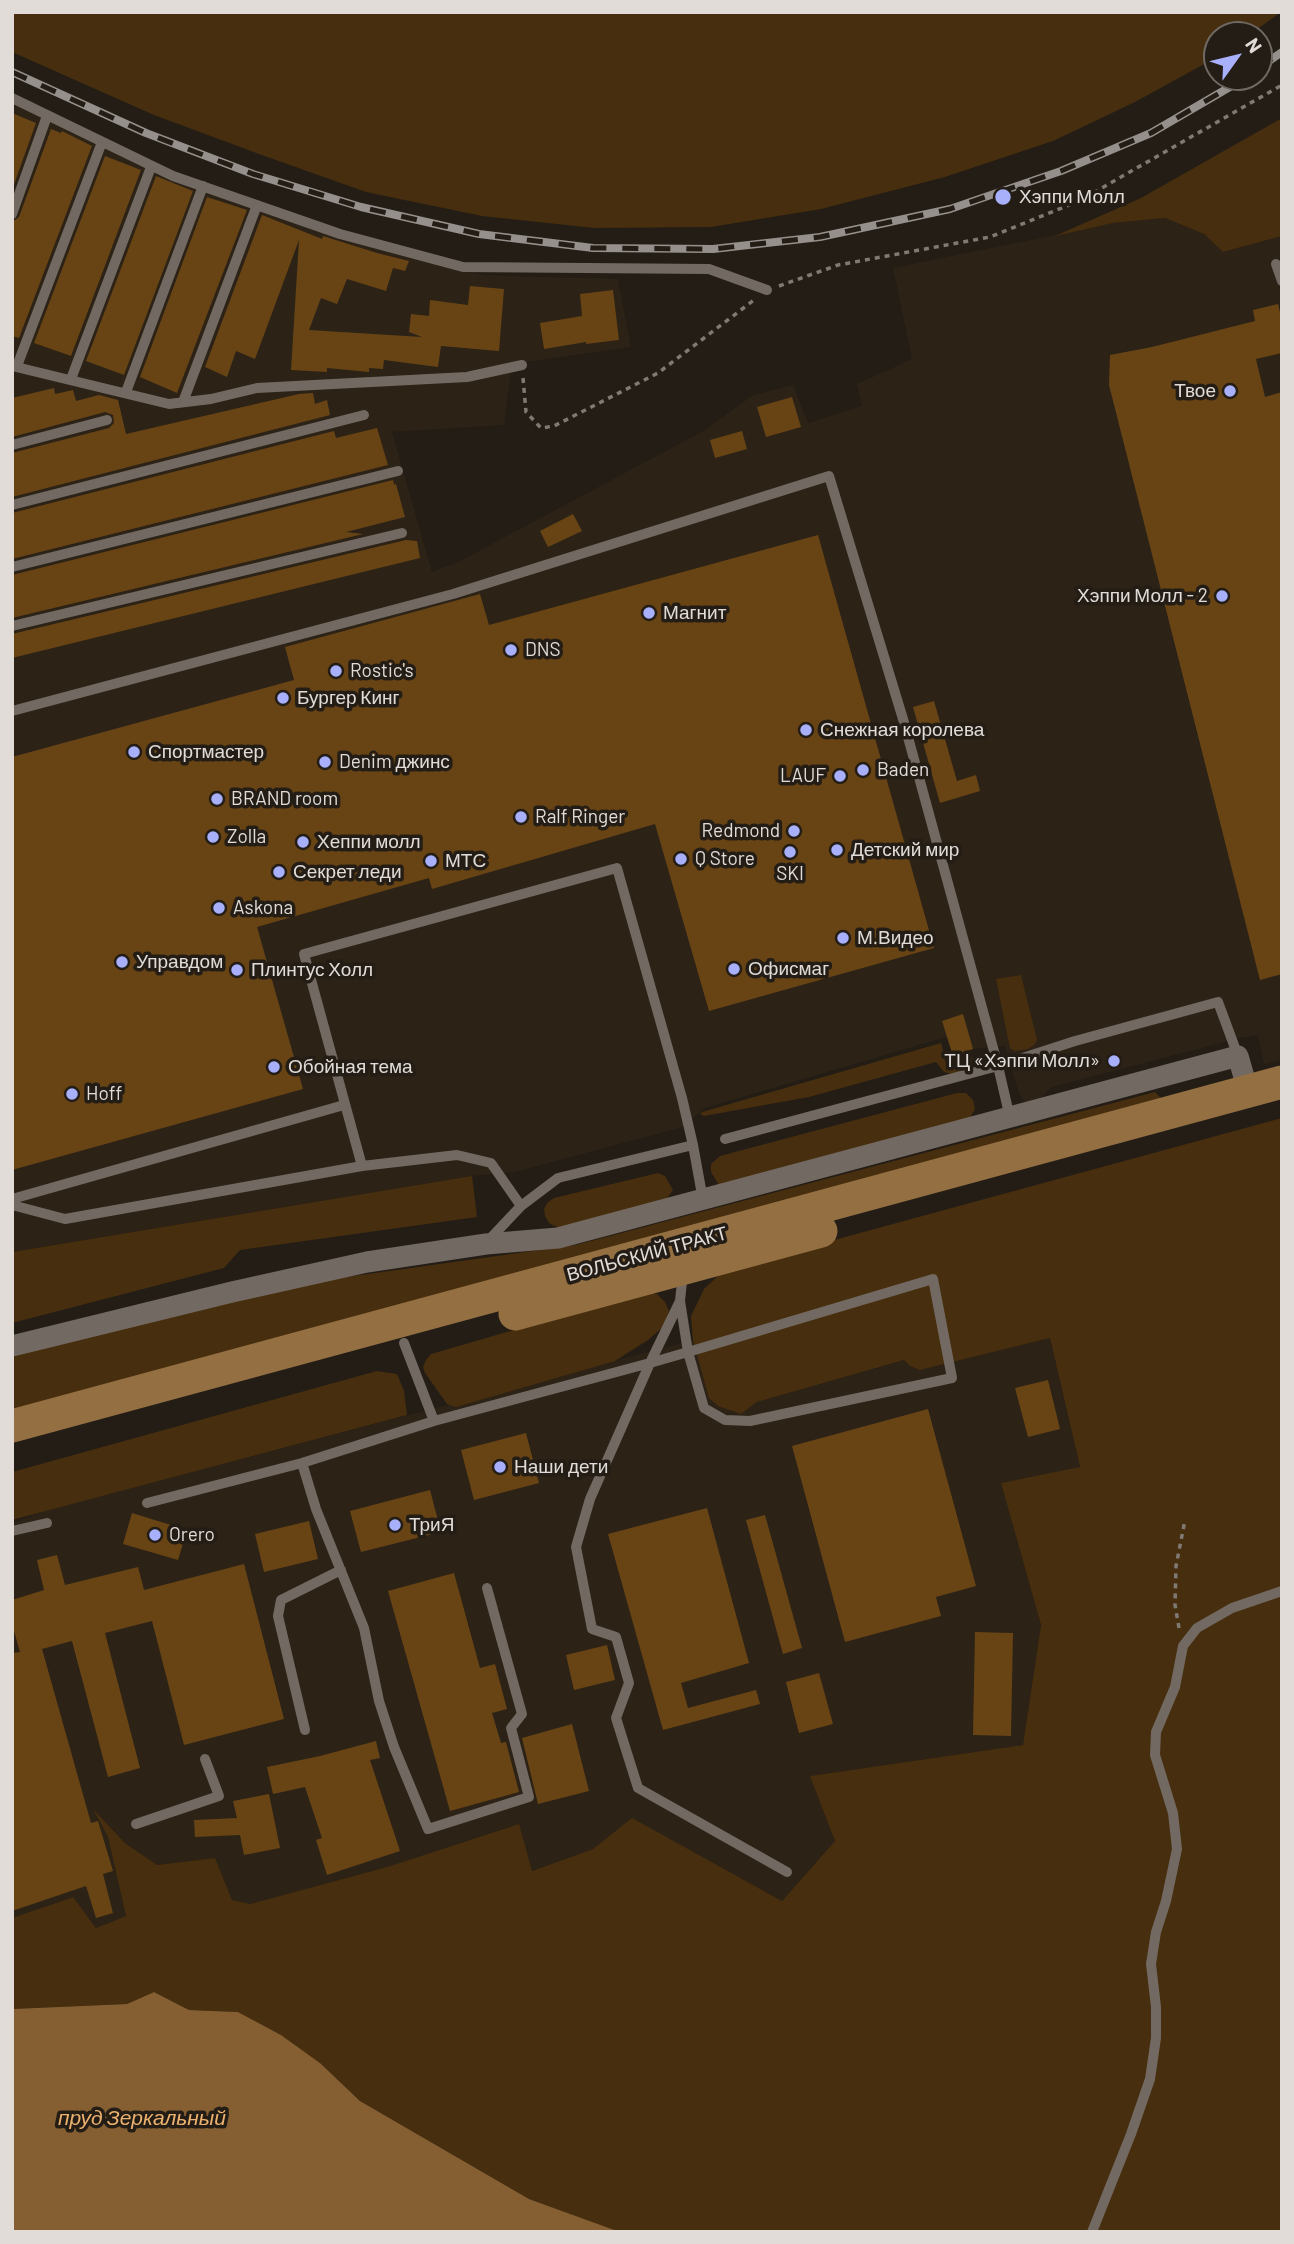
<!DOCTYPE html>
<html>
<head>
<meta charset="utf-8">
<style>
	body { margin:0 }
	#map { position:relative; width:1294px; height:2244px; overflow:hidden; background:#231d16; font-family:Barlow,sans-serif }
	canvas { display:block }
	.frame { position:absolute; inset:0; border:14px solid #e1dcd8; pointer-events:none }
	.north { position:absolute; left:1203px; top:21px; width:70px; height:70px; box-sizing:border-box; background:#231d16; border:2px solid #6f6964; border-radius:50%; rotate:56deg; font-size:19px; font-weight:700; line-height:28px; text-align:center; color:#e1dcd8 }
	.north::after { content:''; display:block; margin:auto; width:24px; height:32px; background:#a8b0fc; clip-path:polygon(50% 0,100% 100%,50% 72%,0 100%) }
</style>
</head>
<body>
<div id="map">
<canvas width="1294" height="2244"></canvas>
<div class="frame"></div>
<div class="north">N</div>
</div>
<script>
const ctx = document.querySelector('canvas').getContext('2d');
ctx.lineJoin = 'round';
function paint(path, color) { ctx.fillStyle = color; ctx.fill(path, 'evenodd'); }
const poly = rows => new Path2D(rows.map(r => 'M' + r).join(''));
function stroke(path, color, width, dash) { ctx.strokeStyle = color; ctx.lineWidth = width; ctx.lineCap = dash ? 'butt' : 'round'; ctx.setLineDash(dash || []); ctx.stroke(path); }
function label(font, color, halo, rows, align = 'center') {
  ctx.font = font + ' Barlow,sans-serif'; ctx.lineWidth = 7; ctx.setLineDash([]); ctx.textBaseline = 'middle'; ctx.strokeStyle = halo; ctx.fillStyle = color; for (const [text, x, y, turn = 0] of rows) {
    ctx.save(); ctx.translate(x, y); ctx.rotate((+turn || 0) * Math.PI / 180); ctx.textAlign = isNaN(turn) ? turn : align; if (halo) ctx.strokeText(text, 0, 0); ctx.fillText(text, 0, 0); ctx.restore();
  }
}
paint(poly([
	[12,95,183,177,421,258,482,275,618,279,631,347,512,364,504,425,392,432,432,572,458,562,705,430,753,395,793,385,808,423,862,406,857,384,912,359,893,268,1113,223,1165,218,1204,234,1223,252,1282,236,1282,1060,1264,1064,1258,1035,1240,1038,1052,1087,1039,1100,1026,1103,1019,1094,1005,1046,973,1049,953,1056,946,1037,705,1108,683,1127,515,1172,472,1176,12,1252],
	[1050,1338,1080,1468,1001,1483,1041,1625,1023,1745,811,1776,835,1841,782,1901,632,1819,593,1849,531,1871,518,1824,387,1867,250,1904,232,1900,215,1858,157,1865,125,1843,95,1811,108,1837,126,1916,96,1928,72,1897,12,1918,12,1523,45,1511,693,1340,710,1398,741,1414,757,1402,905,1360,910,1366,920,1370]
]), '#2c2216');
paint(poly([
	[12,12,1281,12,1249,35,1217,35,1217,57,1135,102,1053,141,945,177,821,209,711,227,594,228,482,216,366,192,259,154,154,115,12,52],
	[1282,118,1282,236,1223,252,1204,234,1165,218,1113,223,1055,236,1141,198],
	[1021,975,1037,1040,1034,1045,1028,1049,1015,1051,1010,1048,996,979],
	[941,1043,946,1063,972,1056,973,1063,970,1068,952,1074,944,1072,936,1062,809,1097,704,1116,700,1114,702,1112],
	[1155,1092,1161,1098,12,1412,12,1355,223,1299,339,1278,576,1245],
	[957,1093,966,1093,973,1100,975,1109,968,1121,719,1185,711,1172,711,1164,720,1156],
	[1282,1118,1282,2232,620,2232,529,2199,360,2101,320,2063,281,2035,238,2012,189,2010,154,1992,127,2004,12,2009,12,1918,73,1897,96,1928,126,1916,108,1837,93,1809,125,1843,157,1865,215,1858,232,1900,250,1904,387,1867,519,1824,532,1871,593,1849,632,1818,782,1901,835,1841,810,1776,1023,1745,1041,1625,1001,1483,1080,1467,1050,1338,920,1370,910,1366,904,1360,757,1402,741,1414,718,1406,709,1398,693,1340,691,1316,704,1289,724,1270],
	[658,1173,665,1176,673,1190,665,1201,559,1228,549,1223,545,1216,544,1209,547,1203,554,1198],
	[472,1176,477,1217,240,1250,224,1268,12,1323,12,1252],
	[645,1292,657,1294,665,1302,669,1311,663,1327,648,1340,615,1361,456,1407,447,1404,425,1373,423,1367,426,1360,431,1354],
	[377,1371,397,1374,404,1391,407,1415,12,1520,12,1472]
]), '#472e0e');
paint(poly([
	[154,1992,189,2010,238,2012,281,2035,320,2063,360,2101,529,2199,620,2232,12,2232,12,2009,127,2004]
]), '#855f32');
paint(poly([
	[12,113,36,123,12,190],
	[51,129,61,133,62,131,92,146,19,338,12,336,12,222,19,217],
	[105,156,141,170,71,356,34,343],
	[156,176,193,191,124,375,86,361],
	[207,197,247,210,177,393,140,377],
	[262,215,322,239,323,236,377,253,409,261,405,271,393,268,386,291,347,279,337,304,321,298,309,330,422,337,409,332,411,314,429,316,430,300,468,305,470,286,504,289,499,351,441,346,438,367,384,360,383,369,369,368,369,372,327,368,327,372,291,370,299,240,255,359,236,351,227,377,205,367],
	[613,290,619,340,586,344,586,342,544,349,540,323,582,316,580,294],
	[1278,304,1282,321,1282,353,1256,359,1265,397,1282,392,1282,974,1260,980,1109,385,1110,355,1152,347,1255,321,1253,310],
	[54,388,55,394,73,390,76,401,99,395,118,400,126,434,299,394,313,393,315,404,327,400,330,415,12,497,12,453,109,428,114,423,113,415,105,412,12,437,12,398],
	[792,397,801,427,766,437,757,407],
	[377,428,388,465,12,559,12,513,334,431,336,438],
	[742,431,747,449,715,458,710,440],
	[393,480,394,485,396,484,405,517,346,532,363,534,12,618,12,575],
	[573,514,582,531,548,547,540,531],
	[818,535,934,948,709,1011,655,824,432,889,429,878,257,927,303,1089,12,1170,12,757,294,680,285,647,329,635,480,594,489,625],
	[406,540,417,541,420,558,12,658,12,634],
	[934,701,957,781,976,775,980,791,940,803,913,707],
	[963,1014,973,1049,953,1056,942,1021],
	[1048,1380,1060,1429,1028,1437,1015,1388],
	[928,1409,976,1586,936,1597,941,1616,845,1642,792,1446],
	[526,1433,539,1483,474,1500,461,1450],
	[430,1490,441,1532,361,1552,350,1511],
	[707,1508,749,1663,681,1683,688,1708,756,1690,760,1704,663,1730,608,1534],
	[132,1513,187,1530,178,1560,123,1544],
	[765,1515,802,1648,783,1654,746,1520],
	[309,1521,318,1559,264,1572,255,1534],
	[57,1555,65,1585,138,1567,144,1590,244,1564,284,1719,184,1745,152,1621,105,1633,140,1768,108,1777,72,1641,42,1649,91,1823,98,1821,113,1871,103,1874,113,1913,96,1918,86,1886,12,1911,12,1653,20,1652,12,1624,12,1600,44,1590,37,1560],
	[454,1573,480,1668,495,1664,507,1709,492,1713,501,1743,506,1742,519,1792,450,1811,388,1591],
	[975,1632,1013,1633,1011,1736,973,1735],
	[607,1645,615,1680,574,1690,566,1655],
	[819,1673,833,1724,799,1733,786,1682],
	[572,1724,589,1791,538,1804,522,1738],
	[376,1741,380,1758,370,1760,400,1851,327,1875,316,1840,322,1838,305,1787,273,1794,267,1767,320,1756],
	[269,1794,280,1848,244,1855,240,1835,195,1837,194,1820,237,1818,233,1801]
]), '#684415');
stroke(poly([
	[779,286,838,265,990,237,1079,201,1282,85],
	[523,378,526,412,541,428,554,426,658,373,754,300],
	[1179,1628,1175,1605,1176,1566,1185,1520]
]), '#7f7a74', 3.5, [5, 5]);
stroke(poly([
	[12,98,173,176,340,234,463,267,709,269,767,290],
	[12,214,47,116],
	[1276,264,1282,281],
	[12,366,169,404,211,399,257,388,467,377,522,365],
	[17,366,102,142],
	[71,379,151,167],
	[126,392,203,186],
	[183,402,257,205],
	[12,445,107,420],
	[12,505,364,415],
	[12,567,398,471],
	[12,626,402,533],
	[12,711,453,594,829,476,903,719,998,1066,1010,1118],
	[725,1139,998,1066,1075,1041,1218,1002,1238,1056],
	[362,1166,304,954,617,868,682,1098,693,1145,703,1200],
	[12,1199,344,1105],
	[12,1205,65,1219,362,1166,457,1155,491,1163,521,1206],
	[487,1242,521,1206,558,1178,693,1145],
	[683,1272,680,1301,650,1363,590,1499,576,1547,592,1629,616,1637,629,1683,616,1718,638,1788,787,1872],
	[404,1343,434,1421],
	[302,1463,316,1509,364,1628,379,1701,394,1747,428,1829,529,1797,511,1728,522,1714,487,1588],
	[147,1503,302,1463,434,1421,650,1363,688,1352,933,1279,952,1378,750,1421,725,1420,704,1408,688,1352,680,1301],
	[12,1531,47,1523],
	[305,1730,278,1616,281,1600,341,1570],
	[136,1824,219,1796,205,1759],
	[1092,2232,1131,2134,1150,2079,1156,2038,1156,2007,1151,1964,1156,1932,1166,1901,1177,1849,1173,1813,1155,1755,1156,1732,1175,1687,1183,1646,1197,1628,1232,1608,1282,1591]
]), '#726a62', 10);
stroke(poly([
	[12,1346,232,1292,367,1262,486,1244,558,1238,1238,1056,1248,1091]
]), '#726a62', 21);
stroke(poly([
	[515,1314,821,1231],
	[12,1426,1282,1082]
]), '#946f42', 33);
const rail = poly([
	[1259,68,1282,52],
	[12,72,146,133,253,174,361,207,479,234,593,248,713,249,820,237,950,209,1061,171,1151,133,1247,77]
]);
stroke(rail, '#95908b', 8);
stroke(rail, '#231d16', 5, [16]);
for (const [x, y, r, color] of [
	[1003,197,9,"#a8b0fc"],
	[1230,391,7,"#a8b0fc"],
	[1222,596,7,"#a8b0fc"],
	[649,613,7,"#a8b0fc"],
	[511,650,7,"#a8b0fc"],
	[336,671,7,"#a8b0fc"],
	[283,698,7,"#a8b0fc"],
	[806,730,7,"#a8b0fc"],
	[134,752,7,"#a8b0fc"],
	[325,762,7,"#a8b0fc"],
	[863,770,7,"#a8b0fc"],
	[840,776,7,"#a8b0fc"],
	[217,799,7,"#a8b0fc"],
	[521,817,7,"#a8b0fc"],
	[794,831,7,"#a8b0fc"],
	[213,837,7,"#a8b0fc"],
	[303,842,7,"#a8b0fc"],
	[837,850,7,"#a8b0fc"],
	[790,852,7,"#a8b0fc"],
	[681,859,7,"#a8b0fc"],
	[431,861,7,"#a8b0fc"],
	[279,872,7,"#a8b0fc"],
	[219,908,7,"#a8b0fc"],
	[843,938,7,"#a8b0fc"],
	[122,962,7,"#a8b0fc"],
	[734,969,7,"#a8b0fc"],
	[237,970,7,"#a8b0fc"],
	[1114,1061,7,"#a8b0fc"],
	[274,1067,7,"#a8b0fc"],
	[72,1094,7,"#a8b0fc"],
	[500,1467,7,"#a8b0fc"],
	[395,1525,7,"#a8b0fc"],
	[155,1535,7,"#a8b0fc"]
]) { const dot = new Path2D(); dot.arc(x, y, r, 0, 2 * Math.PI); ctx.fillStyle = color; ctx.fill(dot); stroke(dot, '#231d16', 2.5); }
label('19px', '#e1dcd8', '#231d16', [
	["Хэппи Молл",1019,197],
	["Твое",1216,391,"right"],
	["Хэппи Молл - 2",1208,596,"right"],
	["Магнит",663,613],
	["DNS",525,650],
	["Rostic's",350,671],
	["Бургер Кинг",297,698],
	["Снежная королева",820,730],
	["Спортмастер",148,752],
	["Denim джинс",339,762],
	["Baden",877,770],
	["LAUF",826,776,"right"],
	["BRAND room",231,799],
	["Ralf Ringer",535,817],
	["Redmond",780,831,"right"],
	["Zolla",227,837],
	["Хеппи молл",317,842],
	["Детский мир",851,850],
	["Q Store",695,859],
	["МТС",445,861],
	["Секрет леди",293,872],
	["SKI",790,874,"center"],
	["Askona",233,908],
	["М.Видео",857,938],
	["Управдом",136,962],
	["Офисмаг",748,969],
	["Плинтус Холл",251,970],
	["ТЦ «Хэппи Молл»",1100,1061,"right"],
	["Обойная тема",288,1067],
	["Hoff",86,1094],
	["Наши дети",514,1467],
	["ТриЯ",409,1525],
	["Orero",169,1535]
], 'left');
label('19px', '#e1dcd8', '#231d16', [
	["ВОЛЬСКИЙ ТРАКТ",647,1254,-15]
]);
label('italic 21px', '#edb26f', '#231d16', [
	["пруд Зеркальный",142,2118]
]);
</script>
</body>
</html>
